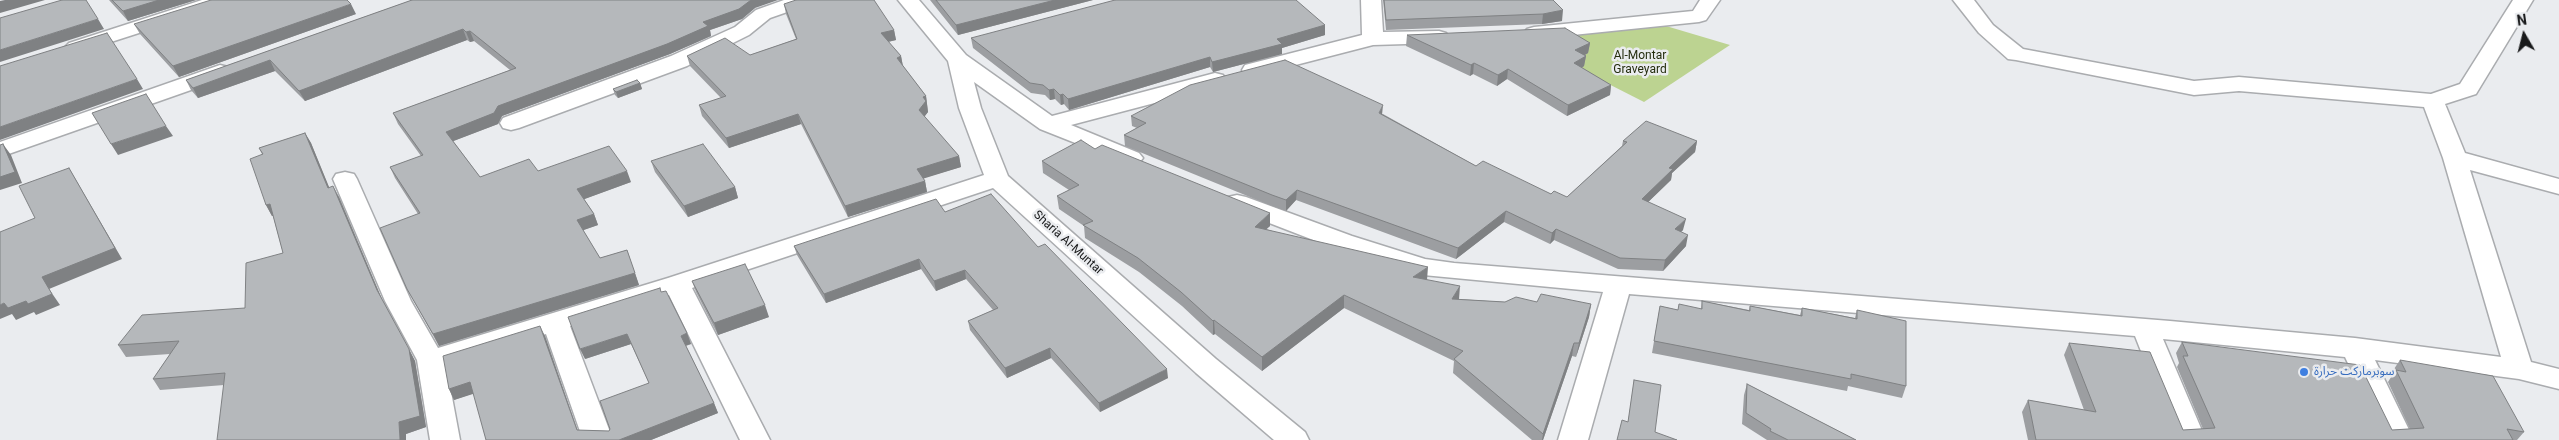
<!DOCTYPE html>
<html>
<head>
<meta charset="utf-8">
<style>
	body { margin:0 }
	#map { position:relative; width:2559px; height:440px; overflow:hidden; background:#eaecef; font-family:Roboto,sans-serif }
	canvas { display:block }
	.north { position:absolute; left:2499px; top:10px; width:50px; height:50px; -webkit-text-stroke:4px #eaecef; paint-order:stroke; rotate:352deg; font-size:14px; font-weight:700; line-height:20px; text-align:center; color:#191a1b }
	.north::after { content:''; display:block; margin:auto; width:18px; height:22px; background:#191a1b; clip-path:polygon(50% 0,100% 100%,50% 72%,0 100%) }
</style>
</head>
<body>
<div id="map">
<canvas width="2559" height="440"></canvas>
<div class="north">N</div>
</div>
<script>
const ctx = document.querySelector('canvas').getContext('2d');
ctx.lineJoin = 'round';
function paint(path, color) { ctx.fillStyle = color; ctx.fill(path, 'evenodd'); }
const poly = rows => new Path2D(rows.map(r => 'M' + r).join(''));
function stroke(path, color, width, dash) { ctx.strokeStyle = color; ctx.lineWidth = width; ctx.lineCap = dash ? 'butt' : 'round'; ctx.setLineDash(dash || []); ctx.stroke(path); }
function label(font, color, halo, rows, align = 'center') {
  ctx.font = font + ' Roboto,"Noto Sans Arabic",sans-serif'; ctx.lineWidth = 5; ctx.setLineDash([]); ctx.textBaseline = 'middle'; ctx.strokeStyle = halo; ctx.fillStyle = color; for (const [text, x, y, turn = 0] of rows) {
    ctx.save(); ctx.translate(x, y); ctx.rotate((+turn || 0) * Math.PI / 180); ctx.textAlign = isNaN(turn) ? turn : align; if (halo) ctx.strokeText(text, 0, 0); ctx.fillText(text, 0, 0); ctx.restore();
  }
}
paint(poly([
	[1666,26,1730,45,1644,102,1522,40]
]), '#bcd391');
const street = poly([
	[202,0,232,0,229,4,83,51,76,53,69,51,65,47,69,43,202,0],
	[784,0,813,0,810,4,770,18,749,35,687,66,519,128,511,130,503,128,500,123,503,118,671,56,735,27,756,10,784,0],
	[898,0,919,0,966,55,1052,116,1215,73,1223,75,1226,80,1223,85,1071,125,1139,153,1143,158,1139,163,1131,165,1040,129,974,82,981,108,1008,176,1216,359,1305,432,1309,440,1274,440,1196,373,993,188,692,288,770,440,740,440,669,295,570,326,613,440,583,440,546,334,446,365,460,440,430,440,417,360,385,301,333,179,336,174,345,172,354,174,357,179,411,301,438,348,668,278,984,175,959,108,948,61,898,0],
	[1361,0,1381,0,1383,32,1439,31,1446,33,1449,37,1446,41,1439,43,1373,45,1253,76,1245,75,1242,70,1245,65,1362,35,1361,0],
	[1700,0,1720,0,1706,20,1699,22,1534,39,1527,37,1524,33,1527,29,1534,27,1693,11,1700,0],
	[1953,0,1974,0,1993,25,2023,49,2194,81,2239,77,2431,94,2460,84,2513,0,2533,0,2476,94,2445,104,2465,153,2559,179,2559,194,2470,170,2531,362,2559,369,2559,389,2519,379,2375,360,2414,440,2384,440,2345,357,2163,339,2206,440,2176,440,2135,336,1629,294,1588,440,1558,440,1603,292,1423,275,1334,248,1228,207,1225,202,1228,197,1237,195,1246,197,1352,236,1425,259,1454,263,2170,321,2355,338,2501,357,2443,158,2424,107,2239,91,2194,95,2016,60,2008,59,1979,33,1953,0],
	[220,65,228,67,231,72,228,77,0,157,0,142,220,65]
]);
stroke(street, '#aaacaf', 3);
paint(street, '#fff');
paint(poly([
	[109,0,196,0,128,21],
	[412,0,755,8,742,19,710,30,711,36,670,54,502,116,498,124,453,141,480,177,538,171,631,182,584,199,594,214,598,225,583,230,600,258,627,250,639,285,439,346,407,289,418,214,395,178,390,167,421,156,398,124,393,113,510,70,474,41,470,42,467,40,305,101,275,71,198,98,191,90,186,80],
	[930,0,1093,0,958,35],
	[1383,0,1553,0,1562,21,1542,24,1386,30],
	[784,4,894,30,896,40,888,42,901,56,903,66,926,96,928,112,924,117,959,156,961,167,923,178,925,181,927,192,848,217,801,124,729,148,702,116,699,105,721,98,690,66,687,56,750,55,796,39,786,14],
	[356,14,179,77,140,34,134,24],
	[1325,25,1325,35,1282,48,1282,54,1213,72,1210,67,1069,110,1064,104,1061,105,1055,99,1050,100,1045,95,1031,93,973,48,971,38],
	[1407,35,1590,43,1588,53,1585,55,1586,56,1584,66,1582,68,1611,85,1610,95,1567,116,1507,79,1497,86,1473,74,1470,76,1406,46],
	[640,83,642,89,618,98,615,95,613,89],
	[1383,114,1476,166,1551,194,1567,197,1622,146,1623,141,1697,141,1695,152,1672,173,1671,180,1648,202,1683,230,1681,232,1686,246,1663,271,1618,269,1554,240,1550,244,1504,222,1456,259,1296,200,1286,211,1272,206,1125,146,1124,135,1137,128,1132,126,1131,116],
	[305,133,311,143,329,188,339,197,382,299,415,361,426,427,406,434,224,385,160,390,153,379,170,354,126,357,118,345,245,308,283,253,273,216,272,216,266,205,262,154,259,148],
	[1095,149,1270,226,1266,229,1427,280,1459,299,1505,302,1537,302,1591,304,1589,317,1576,357,1572,356,1543,440,1532,440,1453,373,1454,361,1344,308,1262,371,1215,334,1213,335,1182,306,1139,272,1085,238,1084,226,1059,209,1057,196,1069,190,1043,173,1042,161],
	[651,161,735,187,738,198,688,217,655,172],
	[945,212,1038,247,1168,378,1100,412,1051,358,1007,378,970,330,968,321,993,310,966,279,936,291,921,269,826,303,797,255,794,246],
	[692,281,769,317,718,335,696,292],
	[661,292,687,333,691,344,686,346,714,403,718,413,651,440,486,440,474,393,454,400,449,389,545,336,577,430,609,431,649,383,631,344,585,359],
	[1702,301,1749,310,1750,306,1800,315,1802,308,1855,318,1857,310,1906,386,1902,398,1848,386,1847,391,1652,353,1660,306,1678,310,1701,309],
	[2182,342,2392,430,2410,429,2388,382,2393,374,2392,372,2400,360,2524,432,2517,440,2028,440,2022,412,2028,400,2084,410,2064,355,2069,343,2183,430,2203,429,2177,367,2179,363,2176,353],
	[1634,380,1655,432,1628,422],
	[1747,384,1856,440,1767,440,1742,424,1744,395]
]), '#9c9ea1');
paint(poly([
	[5,0,45,0,0,13,0,1],
	[159,0,196,0,128,21,123,11],
	[751,0,778,0,755,8,742,19,710,30,711,36,670,54,502,116,498,124,451,142,446,132,498,106,703,22],
	[1055,0,1093,0,958,35,956,25],
	[351,4,356,14,179,77,173,66],
	[1563,10,1562,21,1542,24,1543,14],
	[98,19,104,29,0,62,0,50],
	[1325,25,1325,35,1282,48,1282,54,1213,72,1212,62,1277,39],
	[463,29,467,40,305,101,299,91],
	[894,30,896,40,883,43,881,33],
	[470,31,474,41,470,42,466,32],
	[1590,43,1588,53,1574,61,1575,50],
	[901,56,903,67,897,58],
	[1586,56,1584,66,1572,74,1574,63],
	[1210,57,1210,67,1069,110,1068,99],
	[270,60,275,71,198,98,193,88],
	[1474,63,1473,74,1470,76,1471,65],
	[1508,69,1507,79,1497,86,1498,75],
	[137,79,143,89,0,140,0,127],
	[640,83,642,89,618,98,616,92],
	[1611,85,1610,95,1567,116,1568,105],
	[1054,89,1055,99,1050,100,1049,90],
	[1063,94,1064,104,1061,105,1060,95],
	[926,96,928,112,921,121,919,110,923,97],
	[1383,105,1382,115,1379,113],
	[798,114,801,124,729,148,726,138],
	[166,126,173,136,118,155,111,144],
	[305,133,311,143,334,199,328,188],
	[1697,141,1695,152,1672,173,1671,180,1640,210,1642,199,1669,168],
	[3,144,11,155,22,183,0,190,0,177],
	[959,156,961,167,919,180,917,169],
	[69,168,122,259,49,289,60,305,36,315,34,312,16,320,12,314,0,319,0,305,4,303,26,301,42,277],
	[627,171,631,182,582,200,577,189],
	[925,181,927,192,848,217,845,206],
	[333,186,339,197,383,302,377,290],
	[735,187,738,198,688,217,684,206],
	[1297,190,1296,200,1286,211,1286,200],
	[270,204,276,215,272,216,266,205],
	[1506,211,1504,222,1456,259,1458,248],
	[1270,213,1270,226,1255,240,1255,227],
	[594,214,598,225,581,231,577,220],
	[1686,219,1683,230,1672,240,1675,229],
	[1556,229,1554,240,1550,244,1552,233],
	[1688,235,1686,246,1663,271,1665,260],
	[919,259,921,269,826,303,824,294],
	[1428,267,1427,280,1413,277],
	[965,270,966,279,936,291,934,281],
	[635,273,639,285,439,346,433,334],
	[1460,286,1459,299,1452,299],
	[1344,295,1344,308,1262,371,1262,357],
	[1591,304,1589,317,1576,357,1579,343],
	[765,305,769,317,718,335,714,323],
	[1214,320,1215,334,1213,335,1213,321],
	[540,326,545,336,581,440,577,430],
	[687,333,691,344,684,346,681,336],
	[627,334,631,344,585,359,580,349],
	[1574,343,1572,356,1543,440,1542,440,1543,434],
	[1050,348,1051,358,1007,378,1005,368],
	[409,349,415,361,426,427,406,434,406,440,400,440,399,422],
	[1167,369,1168,378,1100,412,1099,403],
	[470,382,476,393,454,400,449,389],
	[714,403,718,413,651,440,619,440]
]), '#7f8183');
const building = poly([
	[62,0,86,0,98,19,0,50,0,18,62,0],
	[112,0,159,0,123,11,112,0],
	[211,0,347,0,351,4,173,66,134,24,211,0],
	[412,0,751,0,739,9,703,22,708,26,667,44,498,106,494,113,446,132,480,177,529,159,538,171,609,146,627,171,577,189,594,214,577,220,600,258,627,250,635,273,433,334,407,289,380,228,420,213,390,167,423,155,393,113,516,68,470,31,466,32,463,29,299,91,270,60,193,88,186,80,412,0],
	[796,0,874,0,894,30,881,33,901,56,897,58,926,96,923,97,926,101,919,110,959,156,917,169,925,181,845,206,798,114,726,138,699,105,726,96,687,56,725,38,750,55,797,39,784,4,796,0],
	[936,0,1055,0,956,25,936,0],
	[1115,0,1296,0,1325,25,1277,39,1282,44,1212,62,1210,57,1068,99,1063,94,1060,95,1054,89,1049,90,1043,85,1030,83,971,38,1115,0],
	[1384,0,1553,0,1563,10,1543,14,1386,20,1384,0],
	[1565,28,1590,43,1575,50,1586,56,1574,63,1611,85,1568,105,1508,69,1498,75,1474,63,1471,65,1407,35,1565,28],
	[107,33,137,79,0,127,0,66,107,33],
	[1285,60,1383,105,1379,113,1476,166,1483,161,1551,194,1554,191,1567,197,1627,142,1623,141,1646,121,1697,141,1669,168,1673,169,1642,199,1686,219,1675,229,1688,235,1665,260,1620,258,1556,229,1552,233,1506,211,1458,248,1297,190,1286,200,1272,195,1124,135,1146,123,1131,116,1190,85,1285,60],
	[637,80,640,83,616,92,613,89,637,80],
	[146,94,166,126,111,144,92,113,146,94],
	[305,133,328,188,333,186,377,290,409,349,420,416,399,422,400,440,217,440,225,373,153,379,179,341,118,345,142,315,245,308,246,263,283,253,270,204,266,205,250,159,263,154,259,148,305,133],
	[1081,140,1095,149,1102,145,1270,213,1255,227,1428,267,1413,277,1460,286,1452,299,1505,302,1516,297,1537,302,1541,294,1591,304,1579,343,1574,343,1543,434,1454,359,1463,351,1344,295,1262,357,1214,320,1213,321,1181,292,1138,258,1083,225,1093,221,1057,196,1079,185,1042,161,1081,140],
	[3,144,15,172,0,177,0,145,3,144],
	[703,144,735,187,684,206,651,161,703,144],
	[69,168,115,248,42,277,52,294,28,304,26,301,8,308,4,303,0,305,0,232,35,218,19,186,69,168],
	[991,194,1038,247,1045,244,1167,369,1099,403,1050,348,1005,368,968,321,998,308,965,270,934,281,919,259,824,294,794,246,936,199,945,212,991,194],
	[745,264,765,305,714,323,692,281,745,264],
	[660,288,661,292,666,291,687,333,681,336,714,403,619,440,486,440,470,382,449,389,443,356,540,326,577,430,609,431,610,429,600,401,649,383,627,334,580,349,568,317,660,288],
	[1702,301,1750,311,1750,306,1802,316,1802,308,1857,319,1857,310,1906,321,1906,386,1851,374,1851,379,1654,341,1660,306,1678,310,1679,304,1702,309,1702,301],
	[2182,342,2360,365,2392,430,2424,428,2396,370,2406,372,2400,360,2493,376,2524,432,2507,429,2513,440,2036,440,2028,400,2096,412,2069,343,2150,352,2183,430,2215,428,2183,356,2188,356,2182,342],
	[1634,380,1661,385,1655,432,1677,440,1617,440,1622,420,1628,422,1634,380],
	[1747,384,1856,440,1788,440,1770,431,1771,429,1746,413,1747,384]
]);
paint(building, '#b5b8bb');
stroke(building, '#7f8183', 1);
for (const [x, y, r, color] of [
	[2304,372,5,"#3f7fe0"]
]) { const dot = new Path2D(); dot.arc(x, y, r, 0, 2 * Math.PI); ctx.fillStyle = color; ctx.fill(dot); stroke(dot, '#eaecef', 2); }
label('12px', '#242d0e', '#eaecef', [
	["Al-Montar",1640,56],
	["Graveyard",1640,70]
]);
label('12px', '#191a1b', '#eaecef', [
	["Sharia Al-Muntar",1068,243,42]
]);
label('12px', '#366cbe', '#eaecef', [
	["سوبرماركت حرارة",2314,372]
], 'left');
</script>
</body>
</html>
